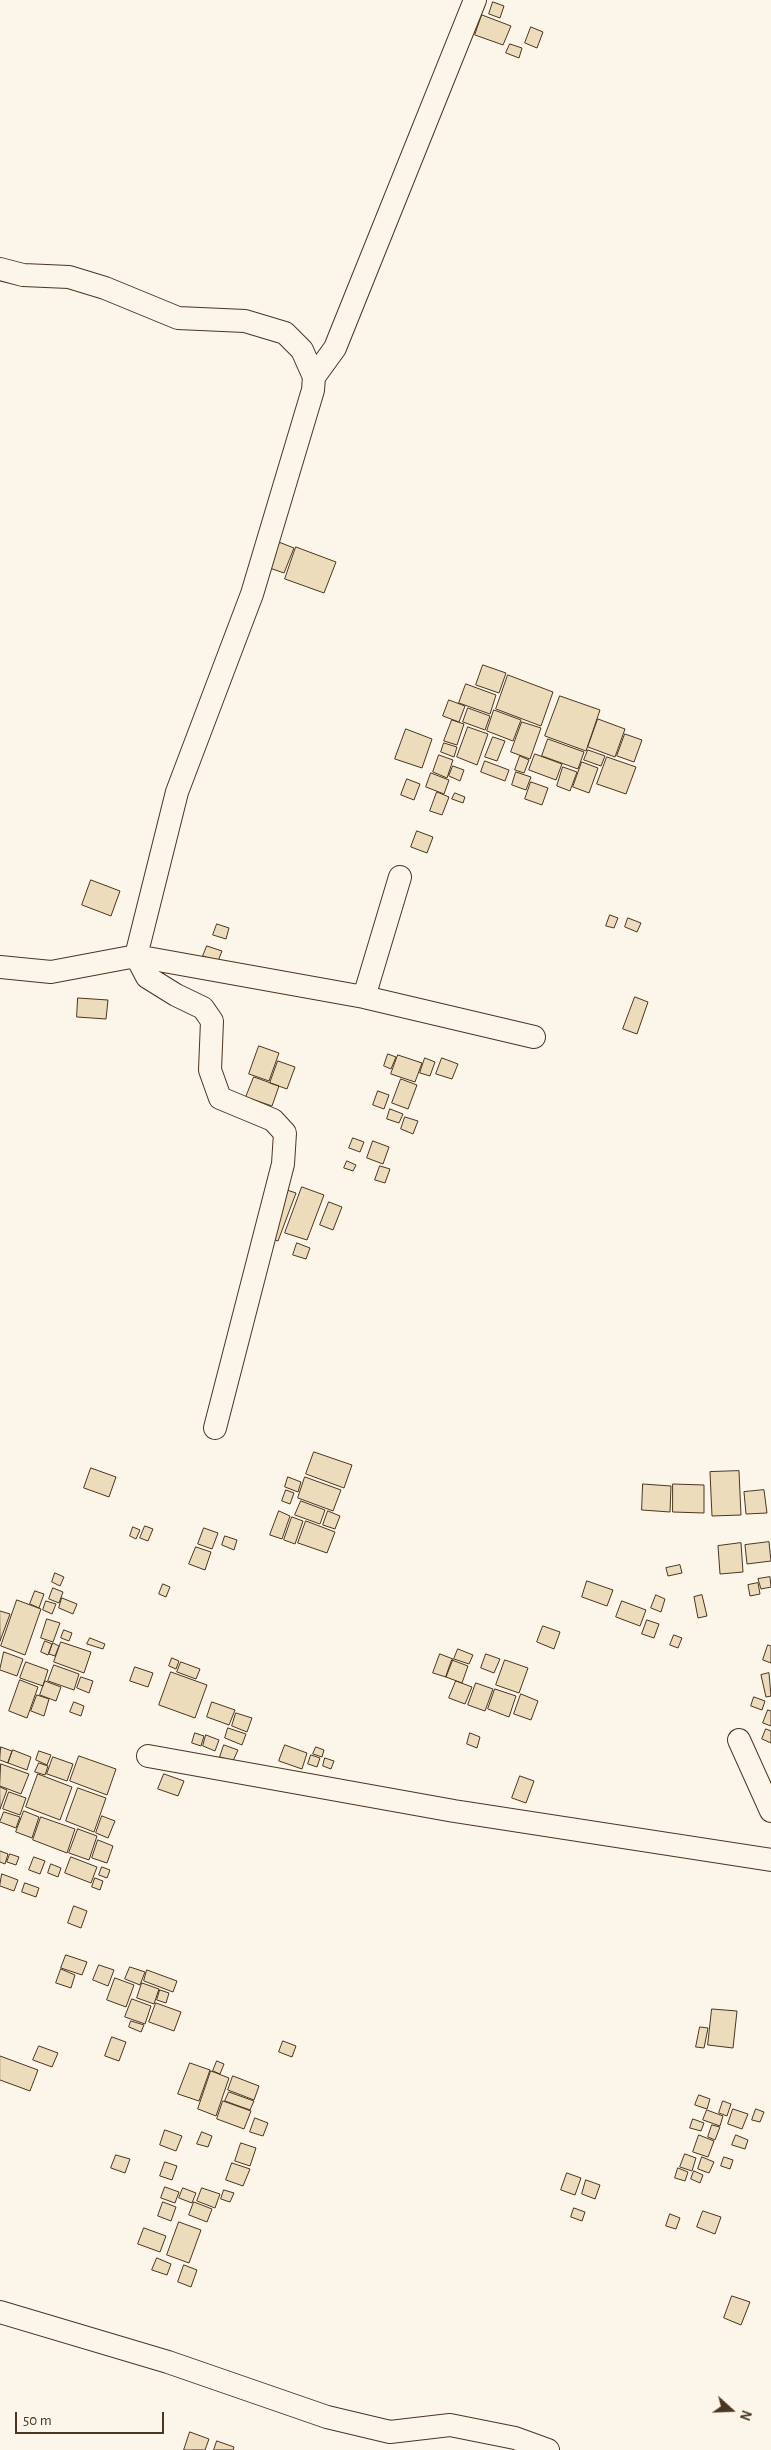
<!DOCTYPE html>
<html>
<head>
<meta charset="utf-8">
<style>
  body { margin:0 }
  #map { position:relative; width:771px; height:2450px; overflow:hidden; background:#fbf6e9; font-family:"Alegreya Sans",sans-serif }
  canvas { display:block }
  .north { position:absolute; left:706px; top:2385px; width:50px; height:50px; -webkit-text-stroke:4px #fbf6e9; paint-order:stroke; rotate:110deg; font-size:14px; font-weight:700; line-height:20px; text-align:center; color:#4a3520 }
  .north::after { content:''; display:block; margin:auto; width:18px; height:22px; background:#4a3520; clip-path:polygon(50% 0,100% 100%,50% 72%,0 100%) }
  .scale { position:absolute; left:15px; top:2412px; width:149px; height:22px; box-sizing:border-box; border:2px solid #4a3520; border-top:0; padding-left:6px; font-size:15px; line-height:18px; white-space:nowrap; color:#4a3520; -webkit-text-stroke:4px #fbf6e9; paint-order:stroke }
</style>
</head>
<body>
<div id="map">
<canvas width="771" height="2450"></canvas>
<div class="north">N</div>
<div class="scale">50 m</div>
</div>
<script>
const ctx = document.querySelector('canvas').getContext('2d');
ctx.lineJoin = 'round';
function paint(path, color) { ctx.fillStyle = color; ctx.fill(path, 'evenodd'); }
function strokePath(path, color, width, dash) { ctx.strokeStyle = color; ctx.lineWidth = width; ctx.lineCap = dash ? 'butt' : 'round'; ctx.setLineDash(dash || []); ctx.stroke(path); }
const building = new Path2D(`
  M493,2L504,6L500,18L489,14Z
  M482,15L511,26L503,45L475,35Z
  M531,27L543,32L537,48L525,43Z
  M510,44L522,48L519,58L506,53Z
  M271,539L294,548L284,573L261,565Z
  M296,547L336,562L324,593L285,579Z
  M483,665L506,673L499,693L476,685Z
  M508,675L553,692L541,726L496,709Z
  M466,684L496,695L490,714L459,703Z
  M560,696L600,710L586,751L545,736Z
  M449,700L465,706L459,722L443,716Z
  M468,708L490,716L485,730L463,722Z
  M494,710L521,720L513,741L487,731Z
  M598,719L625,729L615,757L588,747Z
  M452,720L464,724L457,745L444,741Z
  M522,722L541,728L530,759L511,752Z
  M468,727L488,734L477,765L457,757Z
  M406,729L432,739L422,768L395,759Z
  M625,734L642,740L634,762L617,756Z
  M493,737L505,741L497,761L485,757Z
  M548,739L584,752L578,769L542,756Z
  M444,743L457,747L454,757L441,752Z
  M588,750L605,756L601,766L584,760Z
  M535,754L562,764L556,780L529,770Z
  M439,755L453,760L447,778L433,772Z
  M520,756L529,760L524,773L515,770Z
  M607,757L636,767L626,794L597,784Z
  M485,761L509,770L505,781L481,772Z
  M582,762L598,768L589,793L573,787Z
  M453,766L464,770L460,781L449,776Z
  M563,767L577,772L570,791L557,786Z
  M516,772L531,777L526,790L512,785Z
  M431,773L449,780L444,794L426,787Z
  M407,779L420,784L414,800L401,795Z
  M531,782L548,788L542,805L525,799Z
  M437,792L449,797L442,815L430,811Z
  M455,793L465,797L463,803L452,799Z
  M417,831L433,837L427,853L411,847Z
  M91,880L120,891L111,916L82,905Z
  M610,915L618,918L614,928L606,926Z
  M628,918L641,923L637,932L625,927Z
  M217,924L229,928L226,939L213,935Z
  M207,946L222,951L218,961L203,956Z
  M635,997L648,1002L637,1034L623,1029Z
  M78,998L108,1000L106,1019L77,1017Z
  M259,1046L279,1053L269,1081L249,1074Z
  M388,1054L396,1057L391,1069L384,1066Z
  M398,1055L422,1063L415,1082L391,1074Z
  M425,1058L435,1062L430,1076L420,1073Z
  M442,1058L458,1064L452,1079L436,1074Z
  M278,1061L295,1067L287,1089L270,1083Z
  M254,1077L279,1086L272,1106L246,1097Z
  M401,1079L417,1085L408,1109L392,1103Z
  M378,1091L389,1095L384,1109L373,1105Z
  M390,1109L403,1114L399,1123L387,1119Z
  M405,1117L418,1121L413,1134L401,1129Z
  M353,1138L364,1142L360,1152L349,1148Z
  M373,1141L389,1147L383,1164L367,1158Z
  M347,1161L356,1165L353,1171L344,1168Z
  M380,1166L390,1169L385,1183L375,1180Z
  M302,1187L324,1195L307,1240L285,1233Z
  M281,1188L296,1193L278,1241L264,1236Z
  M329,1202L342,1207L333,1230L320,1225Z
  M297,1243L310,1248L306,1259L293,1255Z
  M314,1452L352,1465L344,1488L306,1474Z
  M91,1468L116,1477L109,1497L84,1488Z
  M739,1471L741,1515L712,1516L710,1472Z
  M288,1477L301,1482L298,1492L285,1487Z
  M305,1477L341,1490L333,1511L298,1498Z
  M643,1484L671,1486L670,1512L642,1510Z
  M673,1484L704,1485V1513L673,1512Z
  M286,1490L294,1493L290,1504L282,1501Z
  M764,1490L767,1513L746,1514L744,1492Z
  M301,1501L325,1510L320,1524L295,1515Z
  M279,1511L290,1516L282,1539L270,1535Z
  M328,1511L340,1516L335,1529L323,1525Z
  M292,1517L303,1521L295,1544L284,1540Z
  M306,1521L335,1532L327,1553L298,1543Z
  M145,1526L153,1529L148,1541L140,1538Z
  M133,1527L140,1530L136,1539L130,1536Z
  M204,1528L218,1533L212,1549L198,1544Z
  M225,1536L237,1540L234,1550L222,1545Z
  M769,1542L771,1561L747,1564L745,1545Z
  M741,1543L743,1572L720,1574L718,1546Z
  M196,1547L211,1552L205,1570L189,1564Z
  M680,1565L682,1573L668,1576L666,1568Z
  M55,1573L64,1577L60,1586L52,1582Z
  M770,1577L771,1587L761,1589L758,1579Z
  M587,1581L613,1590L607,1606L582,1597Z
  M758,1583L760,1594L750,1596L748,1585Z
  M163,1584L170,1587L166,1597L159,1594Z
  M53,1588L63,1592L59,1603L49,1599Z
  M35,1591L44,1594L39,1608L30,1604Z
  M656,1595L665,1599L661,1612L651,1608Z
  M702,1595L707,1616L698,1618L694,1597Z
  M62,1598L77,1604L73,1614L59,1608Z
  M17,1600L41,1609L25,1655L1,1646Z
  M46,1601L56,1604L52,1614L43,1610Z
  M622,1601L646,1610L640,1626L616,1617Z
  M0,1611L10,1614L0,1641Z
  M47,1619L60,1623L53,1642L41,1638Z
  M647,1620L659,1624L654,1638L642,1634Z
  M543,1626L560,1632L554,1649L537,1642Z
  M64,1630L72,1633L69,1641L61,1638Z
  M674,1635L682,1638L678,1648L670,1645Z
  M90,1638L105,1644L103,1649L87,1644Z
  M45,1641L52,1644L48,1655L41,1652Z
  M61,1642L91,1652L84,1673L54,1662Z
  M53,1643L59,1646L55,1656L49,1654Z
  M768,1645L771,1646V1663L763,1660Z
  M458,1649L473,1655L469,1664L454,1659Z
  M4,1652L23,1659L17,1676L0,1670Z
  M440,1654L453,1659L446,1677L433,1673Z
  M486,1654L500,1659L494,1673L481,1668Z
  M172,1658L179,1661L176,1669L169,1666Z
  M452,1660L468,1666L462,1683L446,1677Z
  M505,1660L528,1668L519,1693L496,1685Z
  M26,1662L48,1670L43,1686L20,1678Z
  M181,1662L200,1669L196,1679L177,1672Z
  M54,1665L79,1674L74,1690L48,1681Z
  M135,1667L153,1673L148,1687L130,1681Z
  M171,1672L207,1685L195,1718L159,1705Z
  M769,1673L771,1696L766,1697L761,1675Z
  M81,1677L93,1681L89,1693L77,1688Z
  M20,1680L38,1687L27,1718L9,1711Z
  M45,1681L61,1687L56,1701L40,1695Z
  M456,1681L472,1687L465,1704L449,1698Z
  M476,1683L493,1689L485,1711L468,1705Z
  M495,1689L516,1696L509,1717L488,1709Z
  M521,1694L538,1701L531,1720L514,1714Z
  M37,1695L49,1699L44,1716L31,1711Z
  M754,1697L765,1701L762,1710L751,1706Z
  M74,1702L84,1706L81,1716L70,1712Z
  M212,1702L235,1710L229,1725L207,1717Z
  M768,1710L771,1711V1726L763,1723Z
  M236,1713L252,1718L247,1732L232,1726Z
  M228,1728L246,1734L242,1745L225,1738Z
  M766,1729L771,1731V1743L762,1739Z
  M195,1733L204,1736L201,1746L192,1743Z
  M470,1733L480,1737L477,1748L467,1744Z
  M206,1735L219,1740L215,1751L203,1746Z
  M224,1745L238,1750L233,1761L220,1757Z
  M285,1745L307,1753L302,1769L279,1761Z
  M1,1747L12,1751L8,1763L0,1760Z
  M316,1747L324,1750L322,1757L313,1754Z
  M13,1750L31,1757L27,1770L8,1763Z
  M39,1751L51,1755L47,1765L36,1760Z
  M311,1755L320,1758L317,1767L308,1764Z
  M79,1756L116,1769L107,1795L70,1781Z
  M53,1757L73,1764L67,1781L47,1774Z
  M325,1758L334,1761L331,1769L323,1766Z
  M39,1763L48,1766L45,1775L35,1772Z
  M1,1764L29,1774L21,1794L0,1786Z
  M38,1774L72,1787L60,1820L26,1807Z
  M164,1774L184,1781L178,1796L158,1789Z
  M520,1776L534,1781L526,1803L512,1798Z
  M0,1787L7,1790L0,1809Z
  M78,1788L106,1798L94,1832L66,1821Z
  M9,1792L26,1798L20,1815L3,1809Z
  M24,1811L39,1817L32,1838L16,1832Z
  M4,1812L20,1817L16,1828L0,1822Z
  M102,1816L115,1821L108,1838L96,1833Z
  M41,1817L75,1829L67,1853L33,1840Z
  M78,1829L97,1836L89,1860L69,1853Z
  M98,1840L113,1846L107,1863L92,1858Z
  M0,1851L8,1854L5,1864L0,1862Z
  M10,1854L19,1857L16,1865L7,1862Z
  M34,1857L45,1861L40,1874L29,1870Z
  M71,1857L97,1867L91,1883L65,1873Z
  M51,1864L61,1868L58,1877L48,1873Z
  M102,1867L110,1870L107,1878L99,1875Z
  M2,1874L18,1880L14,1891L0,1886Z
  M95,1878L103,1881L100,1890L92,1887Z
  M25,1883L39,1888L36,1897L22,1892Z
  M74,1906L87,1911L81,1928L68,1923Z
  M66,1955L87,1962L82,1975L61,1968Z
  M99,1965L114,1970L108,1986L93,1980Z
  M130,1967L145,1972L140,1985L125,1979Z
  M61,1969L75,1975L71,1988L56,1983Z
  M147,1970L177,1981L173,1992L144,1981Z
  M115,1978L134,1985L126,2007L107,2000Z
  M142,1983L159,1989L154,2004L137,1998Z
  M160,1990L169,1993L166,2003L157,2000Z
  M132,1999L151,2006L145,2024L125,2017Z
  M156,2003L181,2012L174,2031L149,2022Z
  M712,2009L737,2011L733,2048L708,2045Z
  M131,2021L144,2025L141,2032L129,2027Z
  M700,2027L708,2028L704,2048L696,2047Z
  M112,2037L126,2042L119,2061L105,2056Z
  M283,2041L296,2046L292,2057L279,2052Z
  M39,2046L58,2053L52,2067L33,2060Z
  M0,2056L38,2070L30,2091L0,2080Z
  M217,2061L224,2064L220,2074L213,2071Z
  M190,2063L210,2070L199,2101L178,2094Z
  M211,2071L229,2078L216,2116L198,2109Z
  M233,2076L259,2086L254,2100L228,2090Z
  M229,2092L254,2101L250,2110L225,2101Z
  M699,2095L710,2099L707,2109L695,2105Z
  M223,2101L251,2111L244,2129L217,2119Z
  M723,2101L731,2104L727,2116L719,2113Z
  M733,2109L748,2114L742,2129L728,2124Z
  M756,2109L764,2112L760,2122L752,2120Z
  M707,2110L723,2116L720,2126L703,2120Z
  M255,2118L268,2123L263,2136L250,2132Z
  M693,2119L704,2123L701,2131L690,2128Z
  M712,2125L720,2127L715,2140L708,2137Z
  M165,2130L182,2136L176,2151L160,2145Z
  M202,2132L212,2136L208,2147L197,2144Z
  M699,2135L714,2141L708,2157L693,2152Z
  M736,2135L748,2140L745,2149L732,2145Z
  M241,2143L256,2148L250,2166L235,2161Z
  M685,2154L696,2158L692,2171L680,2167Z
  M116,2155L130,2159L125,2173L111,2168Z
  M702,2157L714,2162L709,2173L698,2169Z
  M724,2157L733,2160L730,2169L721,2166Z
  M165,2162L177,2166L172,2180L160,2176Z
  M232,2163L250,2169L243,2186L226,2180Z
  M678,2168L688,2172L685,2181L675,2178Z
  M694,2171L703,2175L700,2183L691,2179Z
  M567,2173L581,2178L575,2195L561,2190Z
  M586,2180L600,2185L595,2199L582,2194Z
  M165,2187L179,2192L175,2203L161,2198Z
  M183,2188L196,2193L192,2203L179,2198Z
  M202,2188L220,2194L215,2208L197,2201Z
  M224,2190L234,2193L230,2202L221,2199Z
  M163,2202L176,2207L171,2221L158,2216Z
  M194,2202L212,2209L207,2222L189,2215Z
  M574,2208L585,2212L582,2221L571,2217Z
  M703,2211L721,2217L715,2234L697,2227Z
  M670,2214L680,2218L676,2229L666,2226Z
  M179,2222L201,2230L189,2263L167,2255Z
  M144,2228L166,2236L160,2252L138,2244Z
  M157,2258L171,2264L167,2275L152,2270Z
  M184,2265L197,2270L191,2287L178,2282Z
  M732,2296L750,2302L741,2325L724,2318Z
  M190,2432L209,2439L205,2450H184Z
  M217,2441L234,2447L233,2450H214Z`);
paint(building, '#ecdcbc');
strokePath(building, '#4a3520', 1);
const minor = new Path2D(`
  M0,269L23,275L69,277L105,288L178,318L245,321L285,333L302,350L314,377
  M0,967L51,972L136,956L364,997L534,1037
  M364,997L400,877
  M215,1428L283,1164L285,1133L273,1120L220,1098L210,1070L212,1021L203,1008L176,995L147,977L136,956L177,792L252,594L313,390L314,377L335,348L475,0
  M739,1740L771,1811
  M148,1756L454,1811L771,1860
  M0,2312L168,2362L327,2417L390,2432L450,2425L515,2438L548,2450`);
strokePath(minor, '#4a3520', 24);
strokePath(minor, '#fbf6e9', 22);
</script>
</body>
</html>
